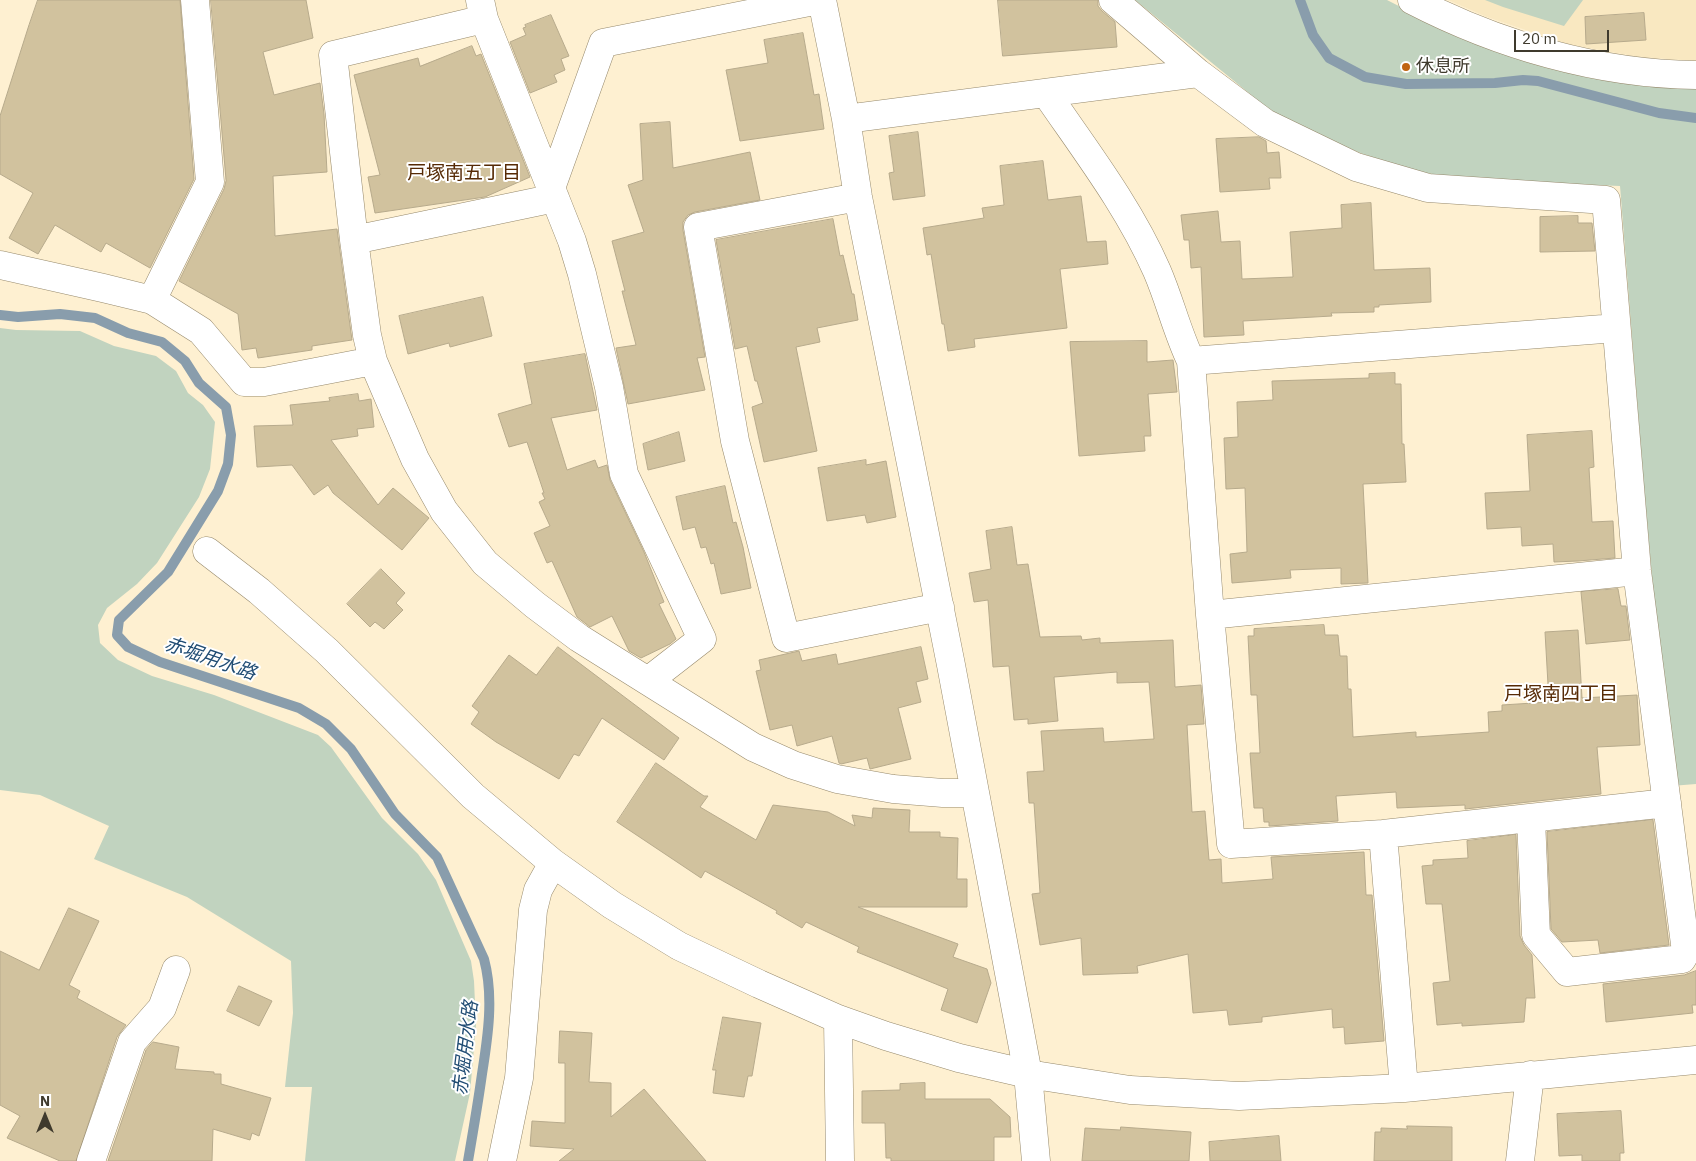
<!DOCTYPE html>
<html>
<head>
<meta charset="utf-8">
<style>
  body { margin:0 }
  #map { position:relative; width:1696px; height:1161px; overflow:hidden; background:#fef0d1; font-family:"IBM Plex Sans",sans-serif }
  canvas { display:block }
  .north { position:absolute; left:20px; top:1091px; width:50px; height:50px; -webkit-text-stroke:4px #fff; paint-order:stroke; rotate:0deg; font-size:14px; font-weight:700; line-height:20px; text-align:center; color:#3f3a2d }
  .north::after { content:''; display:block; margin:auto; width:18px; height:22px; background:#3f3a2d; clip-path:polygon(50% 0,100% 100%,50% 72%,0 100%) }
  .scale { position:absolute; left:1514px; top:30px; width:95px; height:22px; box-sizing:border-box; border:2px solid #3f3a2d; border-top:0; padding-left:6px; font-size:15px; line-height:18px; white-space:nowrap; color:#3f3a2d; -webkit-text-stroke:4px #fff; paint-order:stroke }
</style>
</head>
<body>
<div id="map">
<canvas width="1696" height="1161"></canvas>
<div class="north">N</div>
<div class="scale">20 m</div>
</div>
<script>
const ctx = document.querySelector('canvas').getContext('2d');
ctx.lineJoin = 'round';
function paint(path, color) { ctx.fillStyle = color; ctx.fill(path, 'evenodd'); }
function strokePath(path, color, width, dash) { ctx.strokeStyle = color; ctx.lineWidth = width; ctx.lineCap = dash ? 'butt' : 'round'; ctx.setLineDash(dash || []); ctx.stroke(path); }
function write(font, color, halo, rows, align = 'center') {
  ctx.font = font + ' "IBM Plex Sans","Noto Sans JP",sans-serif'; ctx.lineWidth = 4; ctx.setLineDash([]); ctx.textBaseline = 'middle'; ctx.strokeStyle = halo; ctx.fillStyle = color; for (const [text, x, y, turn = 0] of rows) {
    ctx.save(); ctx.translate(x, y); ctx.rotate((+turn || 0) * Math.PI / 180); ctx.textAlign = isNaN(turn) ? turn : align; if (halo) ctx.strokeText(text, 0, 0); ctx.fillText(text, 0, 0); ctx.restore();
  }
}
paint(new Path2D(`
  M1448,0H1696V61L1639,57L1567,44L1487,17Z`), '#f9e8c1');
paint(new Path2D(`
  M1135,0H1387L1436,25L1514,57L1553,69L1596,77L1696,88V784L1671,786L1644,488L1620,186L1468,180L1415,171L1363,154L1283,121Z
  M1485,0H1583L1564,26L1503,7Z
  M0,328L16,330L80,331L114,346L156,356L176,371L188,393L203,405L215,422L210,469L199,497L157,563L137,584L107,608L98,625L100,643L118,660L152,676L214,695L318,735L331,747L382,818L418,854L436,880L471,961L474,981L476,1025L470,1093L455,1161H305L312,1087H285L293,1013L291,961L187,897L94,859L109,826L40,795L0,790Z`), '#c1d3bf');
strokePath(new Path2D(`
  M1300,0L1313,35L1329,58L1365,77L1406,84L1495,83L1523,80L1538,81L1659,113L1696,118
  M0,315L18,317L60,314L95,318L128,333L162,342L185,361L199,383L226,407L231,435L228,464L218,491L168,572L119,620L117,635L128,647L160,662L299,708L326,724L351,749L395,814L437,857L484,959C494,996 488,1036 482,1074C478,1103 473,1132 468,1161`), '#899dac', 10);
const building = new Path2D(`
  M38,0H180L194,179L150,268L106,243L101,252L55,225L38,254L9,238L33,193L0,174V116L29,25Z
  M211,0H306L313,38L263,52L274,95L320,83L324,114L327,172L273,176L275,236L337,229L352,340L312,346V350L258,358L256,348L242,350L238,314L179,281L224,189L226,181Z
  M998,0H1098V6L1102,11L1115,22L1117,47L1003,56Z
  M1644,13L1646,40L1586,44L1585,17Z
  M551,15L569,56L561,59L565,70L554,75L557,82L530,93L510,42L526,35L523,28L526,27L525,25Z
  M803,33L814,95L819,94L824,129L740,141L726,70L768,63L764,40Z
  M472,46L476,56L481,54L530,177L485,197L375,213L368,177L380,175L354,75L418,58L420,66Z
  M670,122L673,168L750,152L760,200L695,212L688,215L683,222V230L705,357L697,358L705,390L628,404L616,348L636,345L622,291H625L612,241L644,232L628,185L643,180L640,124Z
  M918,132L925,196L893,200L889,173L894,172L889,136Z
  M1259,137L1266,141L1267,153L1279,152L1281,178H1269L1270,189L1220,192L1216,139Z
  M1043,161L1048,200L1081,196L1087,242L1106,241L1108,264L1060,269L1067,328L974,339L975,347L948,351L944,324H942L931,254L927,255L923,228L984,218L982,208L1004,205L1000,166Z
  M1371,203L1374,270L1430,268L1431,302L1379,305V307H1374V312L1331,313L1332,316L1243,321L1244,335L1204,337L1201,267L1191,268L1189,240H1184L1181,215L1218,211L1221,242L1240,241L1242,279L1293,277L1290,232L1342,228L1341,205Z
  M1578,216V223H1592L1595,251L1540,252V217Z
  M833,219L840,256L843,255L852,294H854L858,320L817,328L820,342L796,347L817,451L764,462L752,407L763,403L757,381H755L747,346L735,349L716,240Z
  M483,297L492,336L450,347L449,343L408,354L399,316Z
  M1147,341V362L1173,360L1177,392L1148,394L1151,436H1144L1145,451L1079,456L1070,342Z
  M585,354L597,410L551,418L567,470L595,460L598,468L607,465L610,480L644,552L664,602L659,604L676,639L670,644L641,658L629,651L612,616L590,627L577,617L552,561L547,563L534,533L550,526L539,502L545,499L542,493H544L527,442L509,447L498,414L532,404L524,364Z
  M1395,373V384H1401L1402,444H1404L1406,482L1363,484L1368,583L1341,584V568L1290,570L1291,578L1232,583L1230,554L1247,552L1245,488L1226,489L1224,438L1238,437L1237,402L1273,400L1272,381L1369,378V374Z
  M358,394L359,401L371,399L374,427L357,429L358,436L331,440L378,505L393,488L429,518L402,550L333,493L328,485L314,495L292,465L257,467L254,426L293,425L290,405L330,401L329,398Z
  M1592,431L1594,467L1589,468L1592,522L1613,521L1615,558L1578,561L1554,562L1553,544L1522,546L1521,527L1487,529L1485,493L1530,491L1527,435Z
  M679,432L685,461L648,470L643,444Z
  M866,460V465L886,461L896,517L867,523L865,515L827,521L818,468Z
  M725,486L733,523L736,522L743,547L751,588L721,594L714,563L711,564L706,547L701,548L695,527L683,530L676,497Z
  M1012,527L1017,565L1028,564L1040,637L1081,636L1082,640L1100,638V643L1173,640L1175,687L1201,685L1204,724L1187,725L1192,812L1205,811L1209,860L1221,859L1222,883L1273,879L1271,857L1364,852L1366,895H1372L1384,1041L1345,1044L1344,1027L1333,1028L1332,1009L1262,1017V1022L1229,1025L1227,1010L1193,1013L1188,954L1137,966L1138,973L1083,975L1081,938L1040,945L1032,894L1040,893L1034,803H1029L1027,772L1044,771L1041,731L1103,728L1104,742L1154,739L1149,682L1117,683V672L1054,677L1058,721L1028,724V719L1014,720L1009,666L993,667L988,600L974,602L969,573L991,569L986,531Z
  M381,569L405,593L396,603L403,610L384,629L375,622L370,627L347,604Z
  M1618,589L1621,606H1626L1630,640L1586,644L1581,592Z
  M1324,625L1325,635H1338L1340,656H1347L1348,689H1351L1353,737L1416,732V737L1489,732L1488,712L1502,711V705L1549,702L1545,632L1578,630L1582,698L1637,695L1640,745L1597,747L1601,794L1465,809V805L1397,808L1396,792L1336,796L1338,821L1269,826V822H1264L1263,808H1254L1250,753H1260L1257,695H1251L1248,636H1254V629Z
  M558,647L679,738L664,760L602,718L579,756L574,754L559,779L496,742L471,724L479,712L472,706L509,655L536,675Z
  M921,647L928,679L916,682L921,702L898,708L911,759L870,769L867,758L841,764L839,763L832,736L797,746L792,725L770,730L756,671L761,670L759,660L799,651L802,661L836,654L838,664Z
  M656,763L704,796H708L700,807L756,840L773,805L828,812L855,826L852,815L872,818L873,808L910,810L909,832H940V837L958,838L957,879H967V907H858L958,944L953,957L987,969L991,983L977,1023L941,1010L948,989L857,952L859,947L806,922L802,928L776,913L777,911L705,871L701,878L617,822Z
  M1653,820L1669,945L1600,953L1598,940L1562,942L1551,929L1547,832Z
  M1516,835L1520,936L1524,945L1532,955L1535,998H1526L1524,1022L1462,1026V1023L1437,1025L1433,983L1450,981L1442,904H1426L1422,866L1433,865V860L1468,858L1467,841Z
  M69,908L99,921L69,985L80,991L77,998L126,1025L117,1037L76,1161H60L7,1138L20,1116L0,1105V951L39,970Z
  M1696,971V1005H1692L1693,1013L1606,1022L1603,984L1684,975Z
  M239,986L272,1001L259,1026L227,1011Z
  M723,1017L761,1023L752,1076H748L744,1097L713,1093L716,1070H713Z
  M560,1031L592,1033L589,1082L611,1083V1117L644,1089L706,1161H559L574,1149L530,1146L532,1121L565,1123V1063H559Z
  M153,1042L179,1047L175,1069L214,1072V1074H221V1084L271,1098L259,1136L252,1133L250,1140L213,1129L212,1161H108L146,1050Z
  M925,1083V1099H990L1010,1117L1011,1137H994V1161H891V1158H886L885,1123H862V1091L900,1090V1084Z
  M1621,1111L1624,1153H1620V1161H1582V1155L1559,1156L1557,1114Z
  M1407,1126L1452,1127V1161H1374L1375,1132H1381V1128L1407,1129Z
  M1121,1127L1191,1132L1189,1161H1082L1085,1128L1120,1130Z
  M1279,1136L1281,1161H1210L1209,1142Z`);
paint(building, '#d1c29e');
strokePath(building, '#b7aa8c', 1);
const minor = new Path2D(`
  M480,0L484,19L572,241L582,274L609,387L624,474L702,639L648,681
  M822,0L846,119L858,197L951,665L1028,1074L1036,1161
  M1113,0L1198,73L1265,123L1356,167L1428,188L1606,200L1637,571L1686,952L1682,959L1567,972L1536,935L1531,819
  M1412,0C1499,45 1598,74 1696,75
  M484,19L333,55L354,240L367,335L373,361L415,459L444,511L485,563L535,605L579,638L753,747L793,765L837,779L893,789L943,793H974
  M1046,93C1085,150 1129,207 1157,271C1170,301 1177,332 1191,361L1210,615L1231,844L1383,834L1667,803
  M846,119L1198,73
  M551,188L603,43L819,0
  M858,197L698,227L735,441L786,638L940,607
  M354,240L555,198
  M0,265L103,288L152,300L201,331L244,382H264L373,361
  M152,300L210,182L195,0
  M1191,361L1616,328
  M207,551L259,591L327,651L473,796L553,863L612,905L679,946L759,984L838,1019L886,1036L959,1058L1028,1074L1130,1090L1239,1096L1404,1088L1696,1060
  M1210,615L1637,571
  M1383,834L1404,1088
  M838,1019L840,1161
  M91,1161L132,1042L162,1008L176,970
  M502,1161L519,1078L533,910L538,890L553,863
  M1520,1161L1530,1075`);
strokePath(minor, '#96896c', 29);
strokePath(minor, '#fff', 28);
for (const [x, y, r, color] of [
  [1406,67,5,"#c06411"]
]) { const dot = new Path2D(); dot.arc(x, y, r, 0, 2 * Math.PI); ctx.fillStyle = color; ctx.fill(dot); strokePath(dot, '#fff', 2); }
write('18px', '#3f3a2d', '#fff', [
  ["休息所",1416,67]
], 'left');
write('19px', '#562a05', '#fff', [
  ["戸塚南五丁目",464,174],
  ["戸塚南四丁目",1561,695]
]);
write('italic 19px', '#214d74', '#fff', [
  ["赤堀用水路",210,659,19],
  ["赤堀用水路",466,1048,-83]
]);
</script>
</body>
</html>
